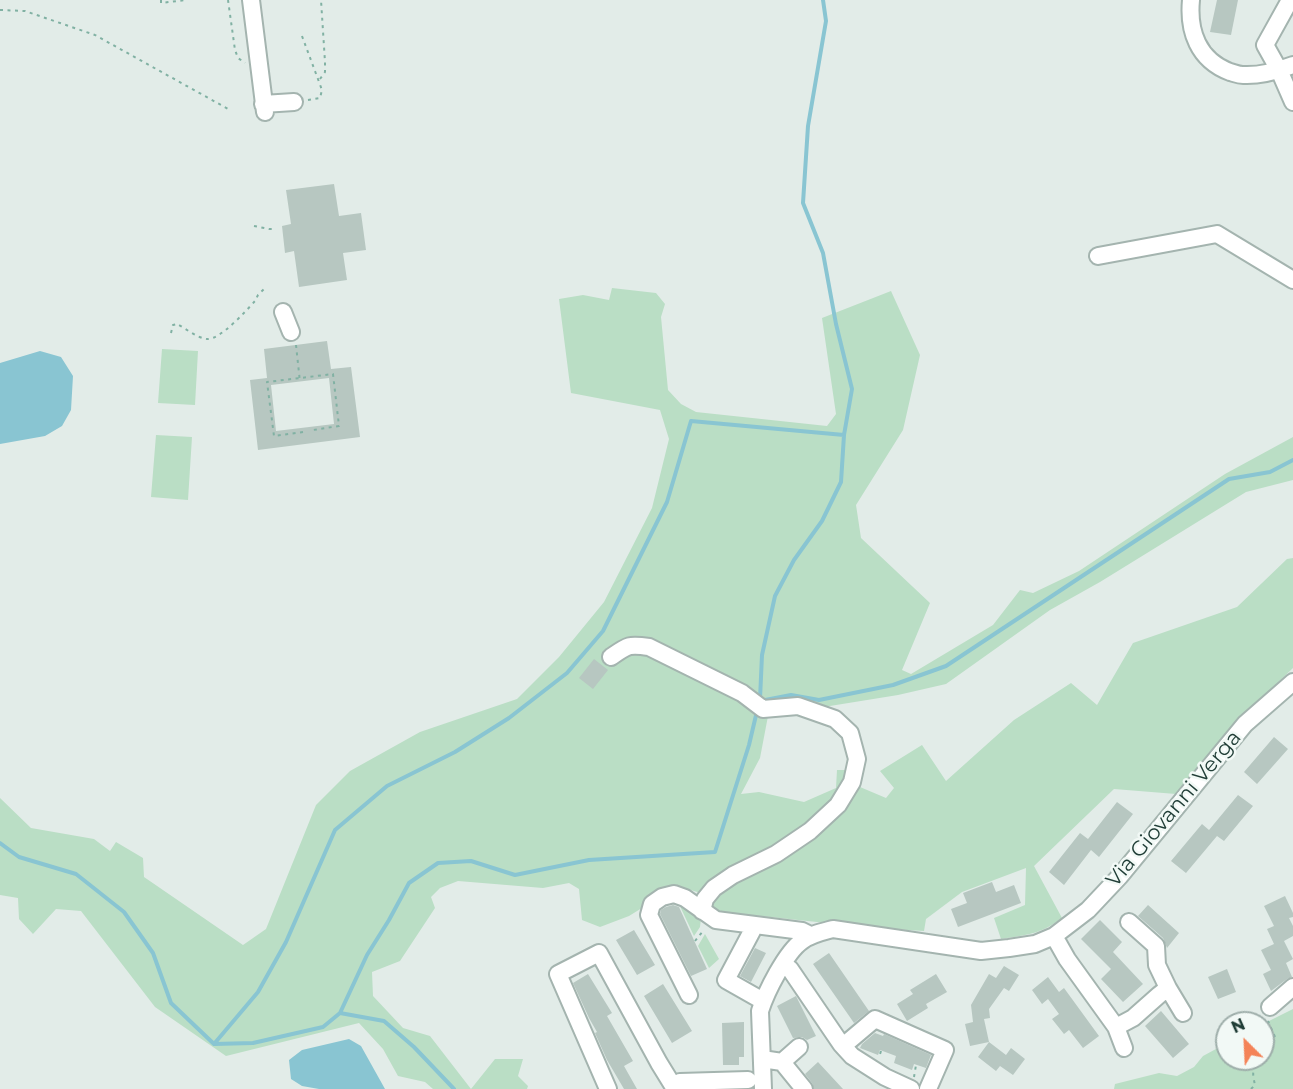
<!DOCTYPE html>
<html>
<head>
<meta charset="utf-8">
<style>
  body { margin:0 }
  #map { position:relative; width:1293px; height:1089px; overflow:hidden; background:#e2ece8; font-family:Montserrat,sans-serif }
  canvas { display:block }
  .north { position:absolute; left:1215px; top:1011px; width:60px; height:60px; box-sizing:border-box; background:#f2f9f6; border:2px solid #9eaeaa; border-radius:50%; rotate:336deg; font-size:16px; font-weight:700; line-height:24px; text-align:center; color:#213e37 }
  .north::after { content:''; display:block; margin:auto; width:21px; height:27px; background:#f48358; clip-path:polygon(50% 0,100% 100%,50% 72%,0 100%) }
</style>
</head>
<body>
<div id="map">
<canvas width="1293" height="1089"></canvas>
<div class="north">N</div>
</div>
<script>
const ctx = document.querySelector('canvas').getContext('2d');
ctx.lineJoin = 'round';
function paint(path, color) { ctx.fillStyle = color; ctx.fill(path, 'evenodd'); }
function strokePath(path, color, width, dash) { ctx.strokeStyle = color; ctx.lineWidth = width; ctx.lineCap = dash ? 'butt' : 'round'; ctx.setLineDash(dash || []); ctx.stroke(path); }
function write(font, color, halo, rows, align = 'center') {
  ctx.font = font + ' Montserrat,sans-serif'; ctx.lineWidth = 5; ctx.setLineDash([]); ctx.textBaseline = 'middle'; ctx.strokeStyle = halo; ctx.fillStyle = color; for (const [text, x, y, turn = 0] of rows) {
    ctx.save(); ctx.translate(x, y); ctx.rotate((+turn || 0) * Math.PI / 180); ctx.textAlign = isNaN(turn) ? turn : align; if (halo) ctx.strokeText(text, 0, 0); ctx.fillText(text, 0, 0); ctx.restore();
  }
}
paint(new Path2D(`
  M612,288L656,293L665,304L661,317L668,390L681,404L696,412L827,426L836,414L822,318L891,291L920,355L903,430L856,505L861,538L930,603L902,670L911,674L993,625L1020,590L1033,593L1079,571L1225,474L1293,437V480L1246,492L1100,582L1050,610L946,684L898,695L768,716L760,758L741,794L759,792L804,802L836,788L837,770H857L860,787L886,798L894,788L880,771L922,745L946,781L1014,720L1071,683L1097,705L1133,643L1237,607L1287,559L1293,558V668L1242,717L1205,758L1176,794L1114,789L1034,866L1062,918C1041,934 1027,935 1001,939L994,918L1025,905L1026,868L962,892L926,919L924,931L874,928L713,911L707,895L684,888L659,889L650,903L629,916L600,927L582,920L579,889L569,883L543,888L458,881L440,888L431,897L435,908L400,961L372,972L373,996L403,1028L430,1036L471,1089L495,1059H523L518,1076L528,1086L527,1089H433L425,1082L398,1076L383,1049L359,1023L226,1056L155,1007L81,911L56,909L33,934L19,919L18,898L0,895V798L31,828L94,839L110,851L116,842L143,858L144,877L243,945L266,929L316,805L350,771L420,732L517,699L559,657L604,602L652,508L669,439L660,410L571,393L559,299L583,295L609,300Z
  M162,349L198,351L195,405L158,403Z
  M156,435L192,437L188,500L151,497Z
  M678,902L701,918L700,927L694,936Z
  M705,934L719,959L709,968L698,946Z
  M1293,1009V1089H1114L1115,1084L1159,1073L1177,1076L1194,1067L1203,1056L1227,1043V1059H1263V1024Z`), '#badec5');
paint(new Path2D(`
  M40,351L61,357L73,376L71,410L62,426L45,436L0,444V363Z
  M349,1039L361,1046L385,1089H319L302,1086L291,1079L289,1060L302,1050Z`), '#89c5d2');
strokePath(new Path2D(`
  M760,699L762,655L775,596L794,560L822,521L841,482L844,435L852,389L836,324L823,253L803,203L808,126L826,21L823,0
  M760,701L791,695L819,700L893,685L946,666L1229,479L1270,472L1293,460
  M0,843L19,857L76,874L124,912L153,953L171,1003L214,1044L253,1043L323,1027L340,1013L367,955L389,920L409,883L438,863L471,861L515,875L589,860L715,852L749,745L757,711
  M340,1013L384,1021L414,1047L454,1089
  M214,1044L258,992L286,942L335,830L387,786L455,752L509,718L567,673L603,631L667,502L691,421L844,435`), '#89c5d2', 4);
paint(new Path2D(`
  M1217,0H1238L1231,35L1210,32Z
  M334,184L339,216L361,213L366,250L343,253L347,280L299,287L294,251L285,253L282,226L291,224L286,190Z
  M327,341L331,369L351,367L360,437L258,450L250,380L267,378L264,349ZM329,378L334,424L276,431L271,385Z
  M594,659L608,670L593,689L579,678Z
  M1274,737L1288,749L1257,784L1244,772Z
  M1238,795L1253,806L1224,841L1217,836L1186,873L1171,861L1202,824L1209,830Z
  M1117,802L1133,814L1099,857L1091,850L1064,885L1049,872L1080,833L1088,839Z
  M992,882L996,892L1014,885L1021,903L958,927L951,909L967,903L963,893Z
  M1285,896L1293,913V917L1289,918L1293,926V936L1284,941L1293,959L1286,963L1292,977L1287,979L1271,991L1263,974L1271,970L1261,950L1274,944L1267,929L1274,926L1264,906Z
  M673,905L679,907L707,969L691,976L660,914L661,910L666,907Z
  M1148,905L1179,933L1167,948L1163,938L1138,916Z
  M1100,920L1122,942L1113,952L1143,984L1123,1002L1101,979L1111,969L1081,939Z
  M634,930L655,965L637,975L616,940Z
  M755,948L766,953L751,982L740,976Z
  M829,953L869,1011L854,1023L813,964Z
  M1004,966L1019,975L1009,991L1004,988L989,1009L990,1018L984,1019L989,1042L970,1046L965,1024L973,1022L971,1005L989,974L996,978Z
  M1227,969L1236,992L1218,999L1208,977Z
  M588,974L612,1013L607,1016L633,1061L624,1066L637,1089H624L607,1060L595,1033L597,1032L589,1018L573,983Z
  M936,974L947,992L926,1004L928,1008L907,1021L897,1004L913,994L910,990Z
  M1048,977L1059,992L1064,988L1099,1036L1083,1048L1069,1030L1064,1034L1052,1019L1059,1014L1048,999L1042,1004L1032,990Z
  M663,984L692,1031L672,1043L644,996Z
  M796,996L816,1036L807,1040L802,1037L793,1038L777,1006Z
  M1161,1011L1189,1044L1173,1058L1145,1026Z
  M744,1022V1057H739V1065H723L722,1023Z
  M875,1033L883,1036L884,1034L931,1055L926,1068L914,1064L912,1070L894,1063L896,1056L880,1050L878,1055L860,1048L862,1044Z
  M989,1042L1006,1055L1011,1048L1025,1059L1013,1075L1000,1066L996,1071L978,1057Z
  M818,1062L843,1089H814L812,1083L805,1074Z`), '#b7c7c1');
const minor = new Path2D(`
  M251,0L265,112
  M1191,0C1188,31 1198,60 1230,72C1234,73 1238,75 1243,75C1260,76 1277,71 1293,65
  M1290,0L1265,45L1279,70L1293,102
  M263,104L294,102
  M1098,256L1217,234L1293,280
  M283,312L291,332
  M611,657C628,645 629,644 649,647L742,693L763,709L798,706L835,719L850,733L857,759L852,782L838,805L810,831L776,854L733,875L714,888L705,899L702,911
  M1129,922L1156,946L1157,965L1168,988
  M753,925L752,931L726,980L763,1001
  M1054,936L1067,959L1116,1027L1124,1048
  M782,965L790,969L841,1044L852,1056L885,1077L911,1089
  M689,995L649,915L652,904L662,897L674,894L685,898L716,920L802,931L810,935
  M1270,1007L1293,987
  M1116,1027L1133,1018L1159,995L1168,988L1183,1013
  M843,1046L875,1019L945,1050L928,1089
  M762,1059L782,1062L804,1089
  M782,1062L799,1047
  M674,1086L680,1082L748,1080
  M608,1089L558,974L599,953L659,1063L675,1089
  M763,1089L760,1011C766,992 786,952 802,941C811,934 822,932 833,929L981,951L1009,948L1035,944L1054,936L1088,910L1120,876L1245,724L1293,682`);
strokePath(minor, '#a4b4af', 20);
strokePath(new Path2D(`
  M161,0V3L186,0
  M228,0L235,50L238,58L245,63
  M0,10L25,11L95,35L230,110
  M302,36L322,90L320,98L308,100
  M320,79L325,72V62L321,0
  M254,226L269,229H276
  M171,333L173,325L177,324C185,328 197,338 207,339C220,340 246,311 255,301L258,295L265,288
  M296,345L300,382
  M303,432L274,436L267,382L333,374L339,426L313,430
  M695,941L703,931
  M881,1051L880,1054L881,1058
  M1263,1056L1275,1037L1268,1021
  M914,1077L916,1065
  M1251,1089L1255,1085C1252,1072 1252,1069 1261,1059`), '#81b1a3', 2, [3, 4.5]);
strokePath(minor, '#fff', 16);
write('21px', '#213e37', '#f2f9f6', [
  ["Via Giovanni Verga",1174,809,-50]
]);
</script>
</body>
</html>
